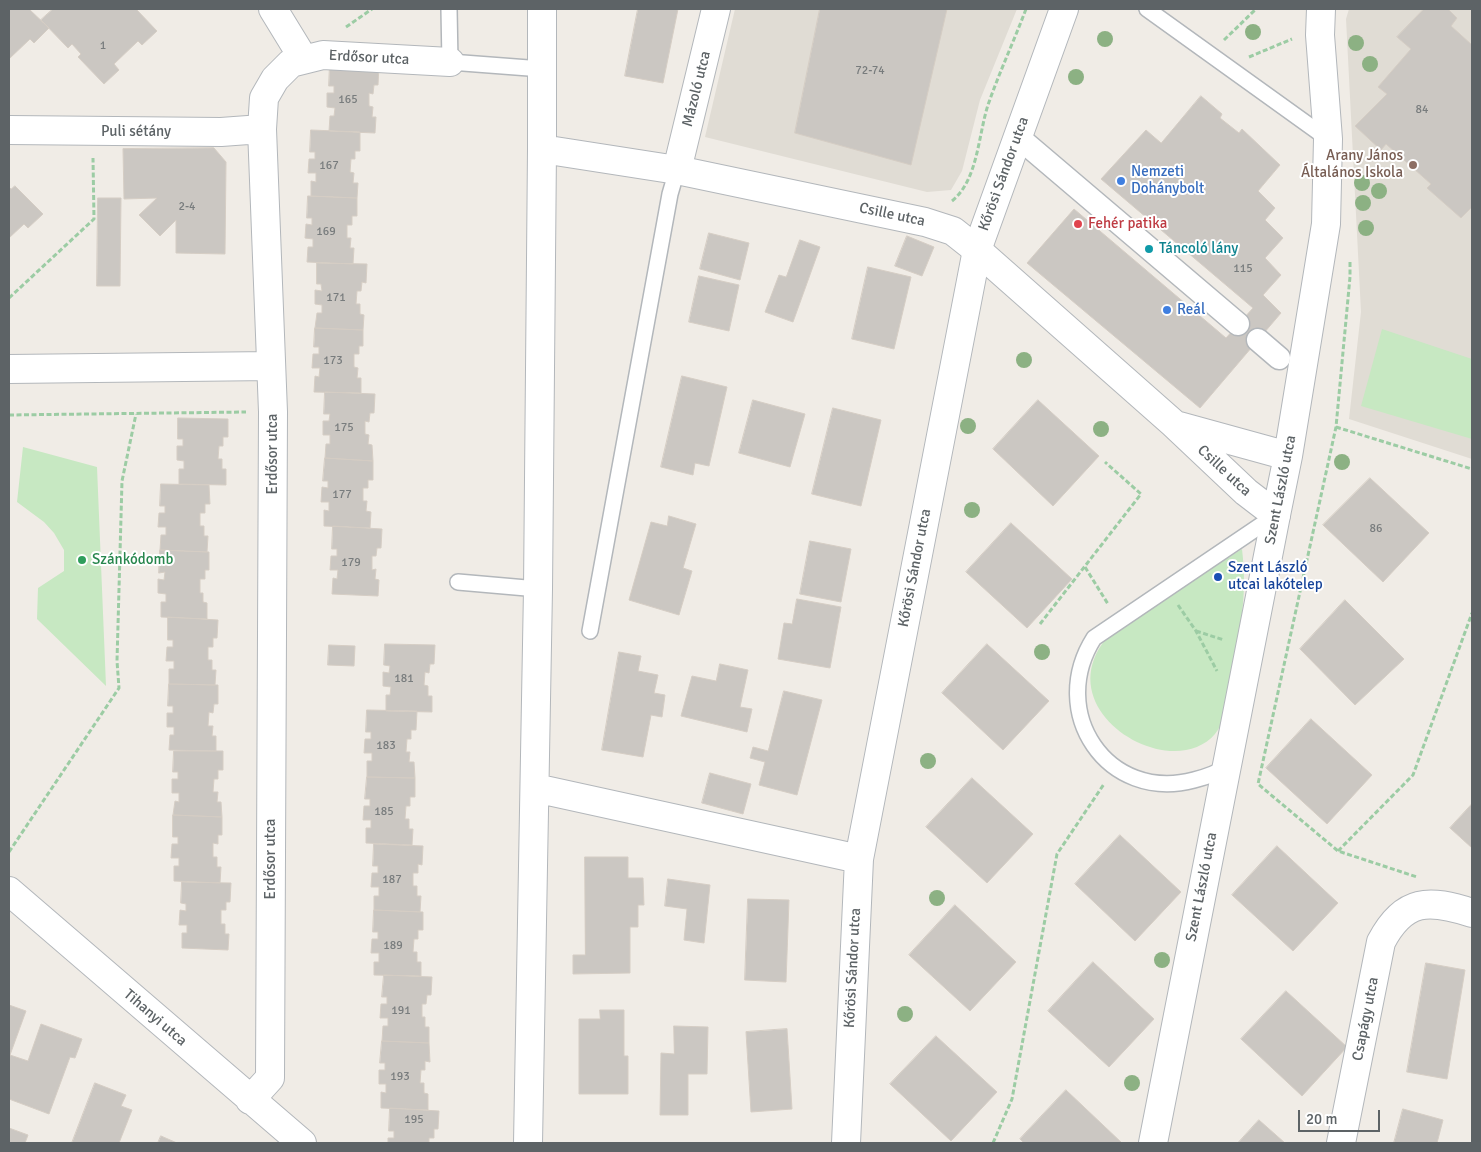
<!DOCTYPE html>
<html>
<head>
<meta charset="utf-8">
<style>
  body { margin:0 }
  #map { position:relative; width:1481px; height:1152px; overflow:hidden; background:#f0ece6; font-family:Signika,sans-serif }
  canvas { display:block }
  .frame { position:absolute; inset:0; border:10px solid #5d6366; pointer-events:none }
  .scale { position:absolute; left:1298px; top:1110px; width:82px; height:22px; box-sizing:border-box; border:2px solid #5d6366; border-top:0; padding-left:6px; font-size:15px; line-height:18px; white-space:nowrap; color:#5d6366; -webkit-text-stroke:4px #fff; paint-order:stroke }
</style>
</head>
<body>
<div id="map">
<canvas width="1481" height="1152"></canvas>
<div class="frame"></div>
<div class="scale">20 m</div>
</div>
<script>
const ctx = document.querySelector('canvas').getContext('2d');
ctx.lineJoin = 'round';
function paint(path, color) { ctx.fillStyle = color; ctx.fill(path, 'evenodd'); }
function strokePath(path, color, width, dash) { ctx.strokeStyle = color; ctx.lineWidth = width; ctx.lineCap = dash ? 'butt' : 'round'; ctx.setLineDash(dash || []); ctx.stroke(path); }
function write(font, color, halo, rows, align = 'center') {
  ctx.font = font + ' Signika,sans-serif'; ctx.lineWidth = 4; ctx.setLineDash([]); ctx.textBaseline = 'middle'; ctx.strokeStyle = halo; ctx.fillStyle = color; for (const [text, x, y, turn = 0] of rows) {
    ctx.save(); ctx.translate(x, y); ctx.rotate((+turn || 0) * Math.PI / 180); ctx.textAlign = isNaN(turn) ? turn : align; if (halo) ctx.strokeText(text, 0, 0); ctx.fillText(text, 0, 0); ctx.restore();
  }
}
paint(new Path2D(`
  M735,9H1017L980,100L962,171L951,190L927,192L705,137Z
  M1349,9H1472V459L1349,419L1361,312L1346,19Z`), '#e0dcd4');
paint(new Path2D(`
  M1382,329L1472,359V439L1361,406Z
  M23,447L97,467L106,686L37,619L38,588L64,571V550L54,533L44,522L17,502Z
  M1242,549C1247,591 1242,620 1234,661C1230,684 1230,716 1215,734C1172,784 1053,715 1102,644C1106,639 1109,632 1113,628C1124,618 1142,611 1155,603C1185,585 1213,567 1242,549Z`), '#c7e8c2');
const building = new Path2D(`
  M9,9H29L49,28L34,43L30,39L9,59Z
  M53,9H136L157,31L142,45L138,41L114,64L119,70L104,84L78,57L81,54L72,44L68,48L41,20Z
  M638,9H678L663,83L625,76Z
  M820,9H947L911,165L795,133Z
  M1424,9H1448L1457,18L1451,26L1472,45V207L1461,218L1427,188L1431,184L1386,144L1381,150L1355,126L1387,94L1378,87L1411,49L1397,37Z
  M330,64L379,66L378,85H374L373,94L369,93V106L373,107L372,117H376L375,133L329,131L330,116H334L335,108L327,107V93H334V86H329Z
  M1201,96L1222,114L1220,118L1239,133L1242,129L1280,165L1258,191L1275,208L1265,220L1283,238L1265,258L1281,275L1263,295L1281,313L1200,408L1027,263L1074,209L1226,338L1253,308L1101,179L1146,130L1161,143Z
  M311,130L360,132V151H355V159H351L350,172L354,173L353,183H358L357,198L311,196V181L316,182V173H308L309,159H315V152H310Z
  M214,148L226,162L225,254L176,253V220L160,236L139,215L157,198L124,199L123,149Z
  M15,186L43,214L28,228L24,224L9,238V187L11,189Z
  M308,196L357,198V216H352V225H347V238H351L350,248H354L353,264L307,262L308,247H313V239L305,238L306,224L312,225V218H307Z
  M98,198H121L120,286H97Z
  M709,233L749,243L740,280L700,269Z
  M907,236L934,247L922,276L895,266Z
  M800,240L820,247L793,322L765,312L779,275L786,277Z
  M317,263L367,264L366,283L362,282L361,291H357L356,304H360V314L364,315L363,330L315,328L317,313H322V305L315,304V290L322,291L321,284H317Z
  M868,267L911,277L894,349L852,339Z
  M699,276L739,285L729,331L689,322Z
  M315,328L363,330V346H359V354H354V367L358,368L357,378H361V393L314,392L315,376L319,377L320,368H312L313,354H319V347H314Z
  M682,376L727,387L709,466L695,463L693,475L661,467Z
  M325,392L375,394L374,413H370L369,422L365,421V434L369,435L368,444L372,445L373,461L325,458L326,444H330V435H323V421H329L330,414H324Z
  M753,400L805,414L790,467L739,453Z
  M1038,400L1099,456L1053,506L993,449Z
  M833,408L881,420L861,506L812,494Z
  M178,418L228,419V437H223V446H219L218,459H222V469H226V485L179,484V469H184V461L177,460V446H183V439H178Z
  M325,458L373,461V480H368V488H363V501H367L366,511L371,512L370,528L324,526V510L329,511V502H321L322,487L328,488V481H323Z
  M1370,478L1429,533L1383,582L1323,525Z
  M161,484L209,485L210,504H205V513H200V526H204V536H208L207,552L160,550L161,535H166V527H158L159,513H165V506H160Z
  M669,516L696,524L683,568L692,571L679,615L629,600L651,522L667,526Z
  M1011,523L1072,579L1027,628L966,572Z
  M333,526L382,529L381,548H377L376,556H372V570L376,569L375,579L379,580L378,596L332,594L333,578L337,579L338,570H330L331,556H337V549H332Z
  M810,541L851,549L841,602L800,594Z
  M160,550L209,552V570H205V579H200V593H203V602L207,603V619L161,617V602H166V594L158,593V579L164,580L165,572L159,573Z
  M797,599L841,607L830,668L778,659L784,623L792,624Z
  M1345,600L1404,659L1355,705L1300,649Z
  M168,617L218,620L217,638H213V647H208V660H212V670H216L215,685L169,684V669H174V661H166L167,647H173V640H168Z
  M385,644L435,645L434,664H430L429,673L425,672L424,685L428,686V696H432V712L386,711V695H390L391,687L383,686V672L389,673L390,666L384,665Z
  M987,644L1049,701L1003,750L942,693Z
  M329,645L355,646L354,666L328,665Z
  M619,652L641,656L638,671L658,675L654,693L665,695L662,717L651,715L643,757L602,750Z
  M720,664L748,670L740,707L752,709L747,732L681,716L692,676L716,681Z
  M169,684L218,685V704H214L213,713L209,712L208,726H213L212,736H216V751L169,750L170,735H174V727H167V713H173V706H168Z
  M784,691L822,700L797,795L759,785L765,762L750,758L753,747L768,751Z
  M367,710L417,711L416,730H411V739H407L406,752H410L409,762H414L415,778L367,777V761H372V753H364L365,739H371V732H366Z
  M1311,719L1372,775L1327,824L1266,768Z
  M174,751H223V770H218V779H214L213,792H218L217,802H221L222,817L173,815L175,801L179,802V793H172V779H178V772H173Z
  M710,773L751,784L743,814L702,803Z
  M367,777L415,778V797H410V806H406L405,819H409V829H413L412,845L366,843V828H371V820H363L364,806H370V799H365Z
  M972,778L1033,834L987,883L926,827Z
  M1472,804V848L1450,828Z
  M173,815L222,817V835H218V844L213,843V857H217V867H221L220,883L174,881V866H179V858H171L172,844H178V837H173Z
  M1120,835L1181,892L1135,941L1075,884Z
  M374,844L423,846L422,865L418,864V873H413V886H417V896H421L420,912L374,910V896H379V887H371L372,873H378V866H373Z
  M1277,846L1338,903L1293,951L1232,895Z
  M585,857H628V878H643L644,905H638V927H630V973L573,974V955H585Z
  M668,879L710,885L704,943L684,940L687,909L665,906Z
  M182,882L231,883L230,902H226V910H221V924H225V934H229L228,950L182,948V933H187V925H179L180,910L186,911V904L181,903Z
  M748,899L789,900L786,982L745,980Z
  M955,905L1016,962L970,1011L909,955Z
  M374,910L423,912V930H418V939H414L413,952H417V962H421V976L374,975V962H379V953H371L372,939H378V932H373Z
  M1093,962L1154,1019L1109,1067L1048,1011Z
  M1426,963L1465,970L1447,1079L1407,1072Z
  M384,975L432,977L431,995H427L426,1004H422V1017H425V1027H429V1043L382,1041L383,1026H388V1018H380L381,1004H387V997H382Z
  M1286,991L1347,1047L1302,1096L1241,1039Z
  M9,1005L26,1011L10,1055L28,1061L41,1024L82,1039L75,1058L70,1057L49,1114L9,1099Z
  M600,1010H624V1056H628V1094H579V1019H600Z
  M674,1026L708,1027L707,1074H688V1115H660L661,1053L674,1054Z
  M787,1029L792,1109L751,1112L746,1032Z
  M936,1036L997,1092L951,1141L890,1084Z
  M382,1041L429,1043L430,1062L425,1061V1070H421L420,1083H424V1093L428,1094V1110L381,1108V1092L386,1093V1084H379V1070H385V1063H380Z
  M95,1083L126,1095L121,1106L132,1110L119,1143H72Z
  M1066,1090L1122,1143H1024L1020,1139Z
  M390,1108L439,1111L438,1129H434V1138H429V1143H388V1138H394V1131H389Z
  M1403,1109L1443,1120L1437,1143H1394Z
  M1259,1120L1285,1143H1238Z
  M9,1128L28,1135L25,1143H9Z
  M161,1136L177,1143H158Z`);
paint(building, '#cbc7c2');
strokePath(building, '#d5cdc4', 1);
const service = new Path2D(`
  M449,9L450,62L542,69
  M1147,9L1328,139
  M458,582L538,589
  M590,631L670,194L677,170
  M1226,767C1216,774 1206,777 1194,780C1107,803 1047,712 1094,638L1276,515`);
const pedestrian = new Path2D(`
  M1018,137L1238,324
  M1258,340L1279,358`);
const minor = new Path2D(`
  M273,9L303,58
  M9,130L221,132L262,129
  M677,170L716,9
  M9,369L271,366
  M535,788L859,859
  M9,891L302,1143
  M250,1100L270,1078L273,412L262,129L264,98L275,79L291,63L323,55L450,62
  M528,1143L538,589L542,149
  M846,1143L859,859L977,250L1064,9
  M1153,1143L1276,515
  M1341,1143L1381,942C1404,898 1429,899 1472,913`);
const tertiary = new Path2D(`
  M542,9V149L677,170L925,222L953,231L977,250L1174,424L1246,492L1276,515L1288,456L1326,224L1328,139L1320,35L1321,9
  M1179,426L1288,456`);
strokePath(service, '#b3b7bb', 18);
strokePath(pedestrian, '#b3b7bb', 25);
strokePath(minor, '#b3b7bb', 30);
strokePath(tertiary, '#b3b7bb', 30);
strokePath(new Path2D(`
  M346,27L372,9
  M1224,40L1256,9
  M1249,57L1292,39
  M952,201C978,180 978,136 988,105C999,73 1014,41 1026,9
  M1350,262V277L1336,427L1258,784L1338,851L1417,877
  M9,298L94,219L93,158
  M9,415L246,412
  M1336,427L1472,469
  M1085,567L1108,604
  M1178,605L1196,631L1217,671
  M1040,624L1141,494L1105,462
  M1196,631L1224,640
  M1338,851L1413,775L1472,613
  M9,852L119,688L117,661L122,481L136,414
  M993,1143L1012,1099L1057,854L1104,784`), '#9ccca4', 3, [5, 2.5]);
strokePath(service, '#fff', 15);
strokePath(pedestrian, '#fff', 22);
strokePath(minor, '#fff', 28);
strokePath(tertiary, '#fff', 28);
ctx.fillStyle = '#8cb183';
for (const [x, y] of [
  [1253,32],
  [1105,39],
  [1356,43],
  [1370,64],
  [1076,77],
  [1362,183],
  [1379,191],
  [1363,203],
  [1366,228],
  [1024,360],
  [968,426],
  [1101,429],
  [1342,462],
  [972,510],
  [1042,652],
  [928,761],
  [937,898],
  [1162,960],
  [905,1014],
  [1132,1083]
]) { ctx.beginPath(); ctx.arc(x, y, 8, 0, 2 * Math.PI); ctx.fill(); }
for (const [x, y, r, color] of [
  [1413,165,5,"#8d6e63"],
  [1121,181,5,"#3f7fe0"],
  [1078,224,5,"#e0444e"],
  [1149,249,5,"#0f9aa8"],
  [1167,310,5,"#3f7fe0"],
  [82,560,5,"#2e9e5b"],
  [1218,577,5,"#1a4fb4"]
]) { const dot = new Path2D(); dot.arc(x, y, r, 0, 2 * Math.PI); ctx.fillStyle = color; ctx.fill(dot); strokePath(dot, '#fff', 2); }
write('12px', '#787c7d', null, [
  ["1",103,46],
  ["72-74",870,71],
  ["165",348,100],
  ["84",1422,110],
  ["167",329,166],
  ["2-4",187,207],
  ["169",326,232],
  ["115",1243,269],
  ["171",336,298],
  ["173",333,361],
  ["175",344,428],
  ["177",342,495],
  ["86",1376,529],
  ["179",351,563],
  ["181",404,679],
  ["183",386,746],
  ["185",384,812],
  ["187",392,880],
  ["189",393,946],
  ["191",401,1011],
  ["193",400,1077],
  ["195",414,1120]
]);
write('15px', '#5d6366', '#fff', [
  ["Erdősor utca",369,58,3],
  ["Mázoló utca",697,89,-76],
  ["Puli sétány",136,132],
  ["Kőrösi Sándor utca",1004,174,-70],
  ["Csille utca",892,215,12],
  ["Erdősor utca",273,454,-90],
  ["Csille utca",1224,471,43],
  ["Szent László utca",1281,490,-79],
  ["Kőrösi Sándor utca",915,568,-79],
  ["Erdősor utca",271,859,-90],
  ["Szent László utca",1202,887,-79],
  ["Kőrösi Sándor utca",853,968,-87],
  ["Tihanyi utca",155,1018,41],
  ["Csapágy utca",1366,1019,-79]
]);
write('15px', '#785e54', '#fff', [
  ["Arany János",1403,156],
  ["Általános Iskola",1403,173]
], 'right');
write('15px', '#366cbe', '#fff', [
  ["Nemzeti",1131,172],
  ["Dohánybolt",1131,189],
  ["Reál",1177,310]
], 'left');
write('15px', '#be3a42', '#fff', [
  ["Fehér patika",1088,224]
], 'left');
write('15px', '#0d838f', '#fff', [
  ["Táncoló lány",1159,249]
], 'left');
write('15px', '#27864d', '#fff', [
  ["Szánkódomb",92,560]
], 'left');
write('15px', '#164399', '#fff', [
  ["Szent László",1228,568],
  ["utcai lakótelep",1228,585]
], 'left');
</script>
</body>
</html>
